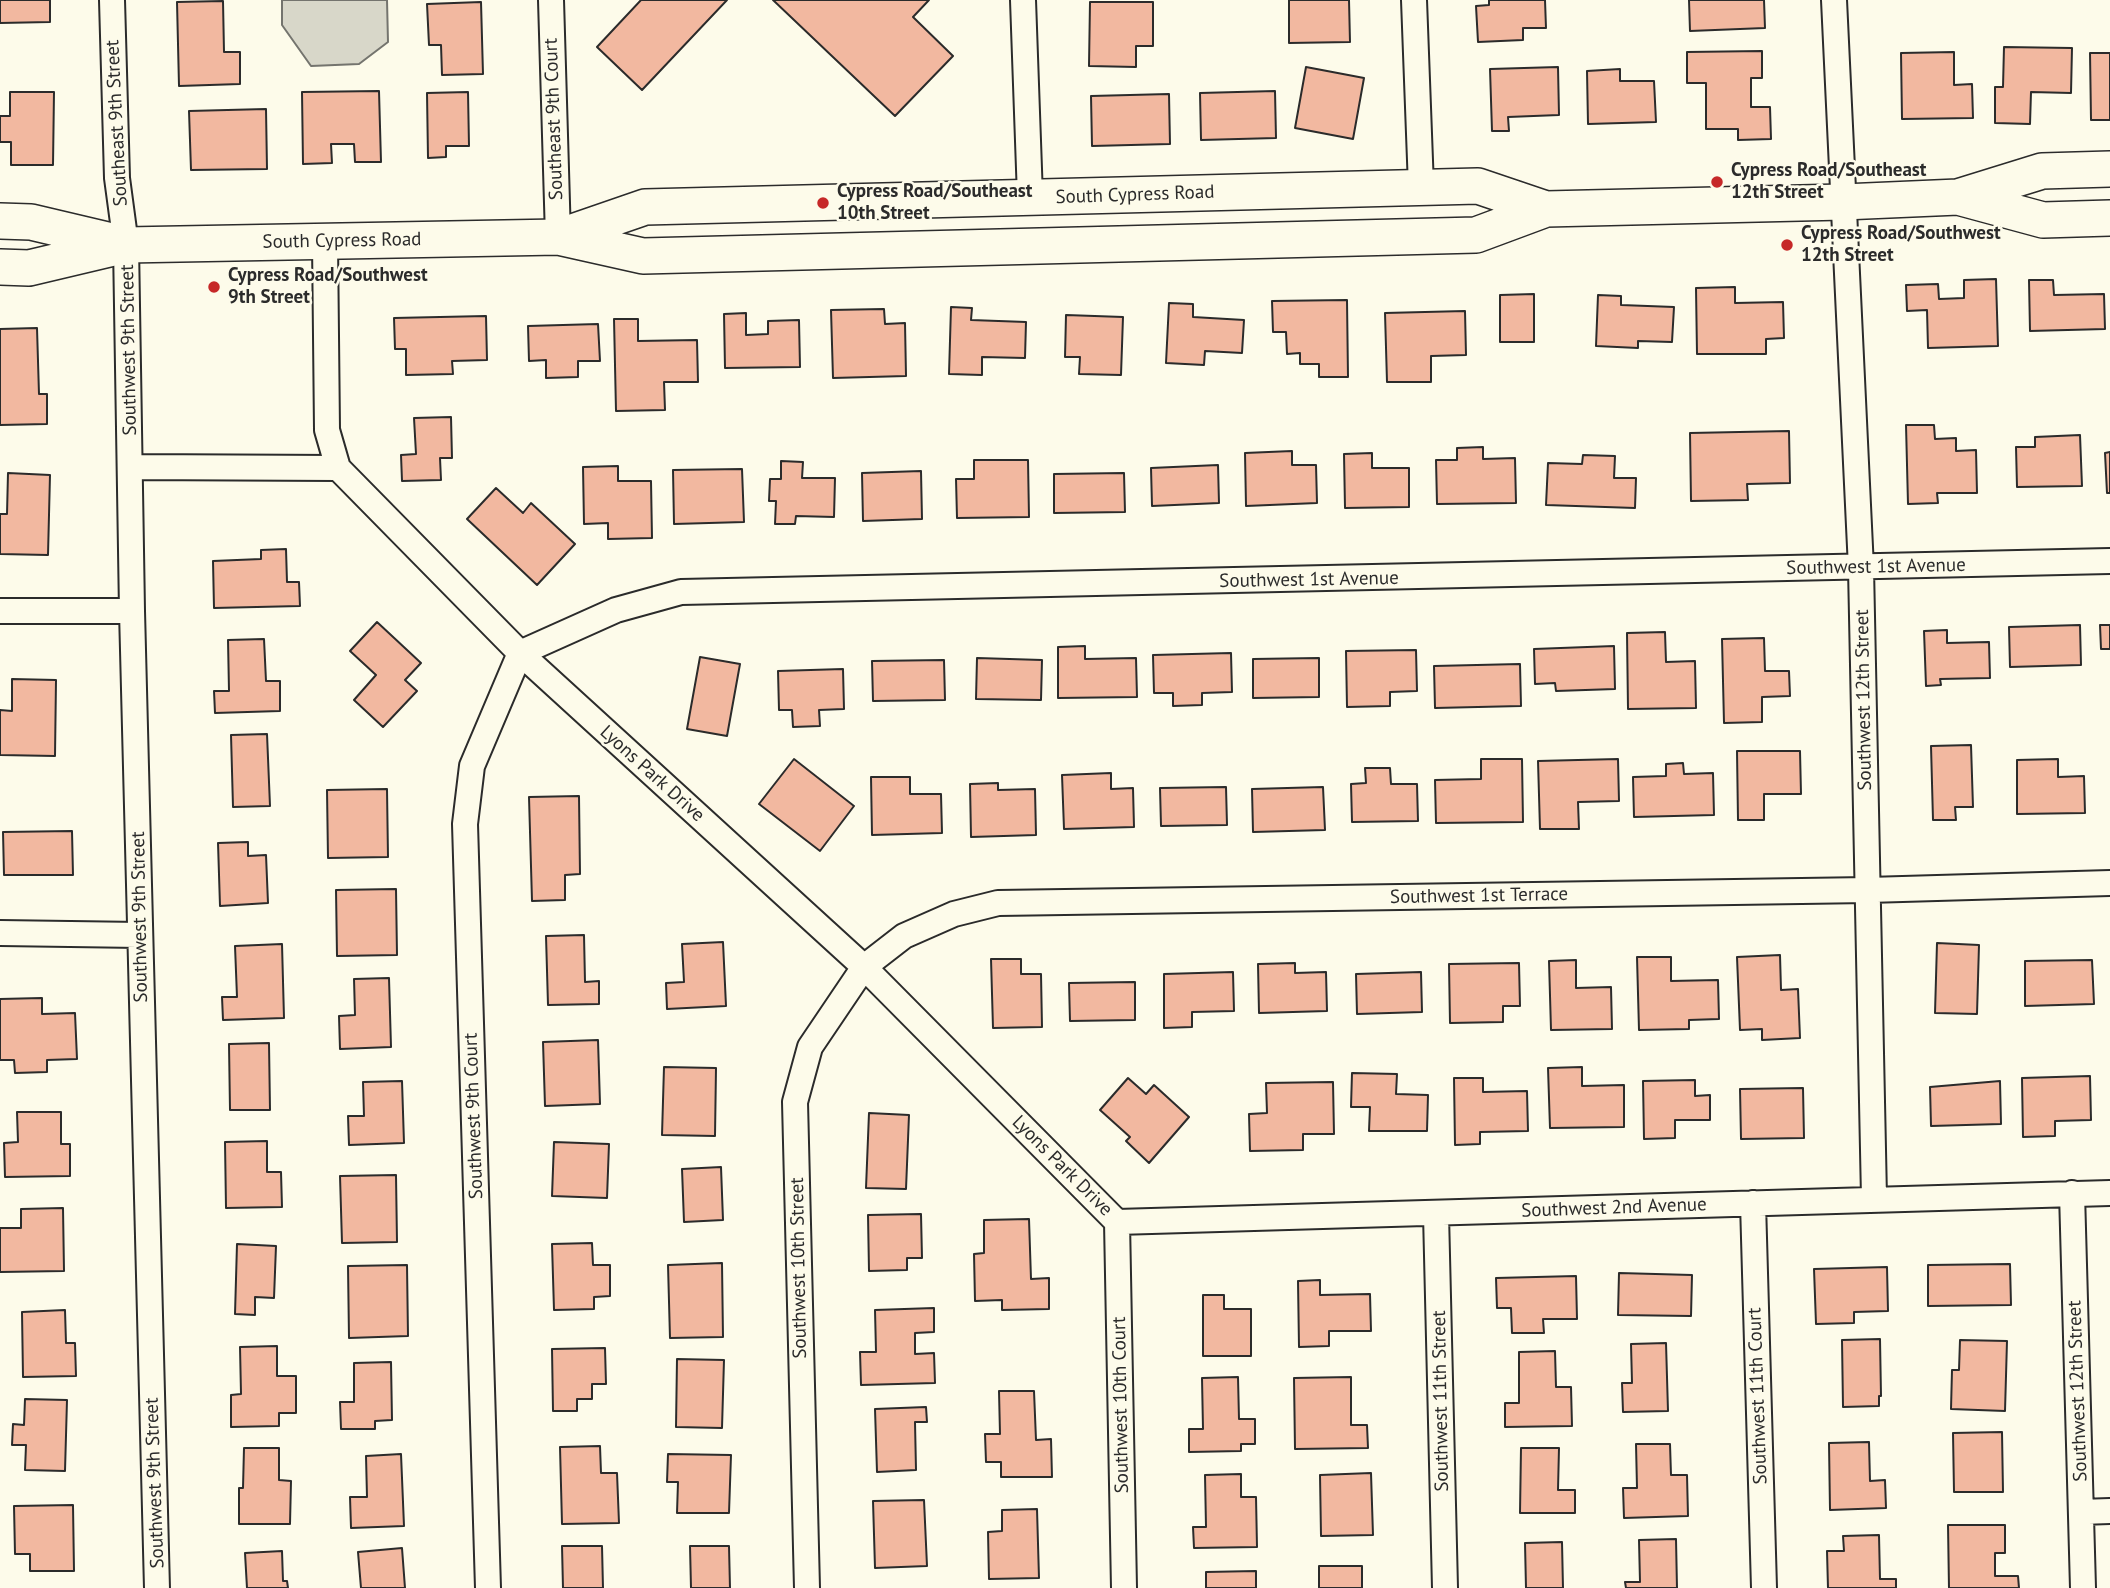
<!DOCTYPE html>
<html>
<head>
<meta charset="utf-8">
<style>
  body { margin:0 }
  canvas { display:block; background:#fdfbea }
</style>
</head>
<body>
<canvas width="2110" height="1588"></canvas>
<script>
const ctx = document.querySelector('canvas').getContext('2d');
ctx.lineJoin = 'round';
function paint(path, color) { ctx.fillStyle = color; ctx.fill(path, 'evenodd'); }
function strokePath(path, color, width, dash) { ctx.strokeStyle = color; ctx.lineWidth = width; ctx.lineCap = dash ? 'butt' : 'round'; ctx.setLineDash(dash || []); ctx.stroke(path); }
function write(font, color, halo, rows, align = 'center') {
  ctx.font = font + ' "PT Sans",sans-serif'; ctx.lineWidth = 5; ctx.setLineDash([]); ctx.textBaseline = 'middle'; ctx.strokeStyle = halo; ctx.fillStyle = color; for (const [text, x, y, turn = 0] of rows) {
    ctx.save(); ctx.translate(x, y); ctx.rotate((+turn || 0) * Math.PI / 180); ctx.textAlign = isNaN(turn) ? turn : align; if (halo) ctx.strokeText(text, 0, 0); ctx.fillText(text, 0, 0); ctx.restore();
  }
}
const water = new Path2D(`
  M282,0H387L388,42L359,64L311,66L282,25Z`);
paint(water, '#d8d7c9');
strokePath(water, '#74746e', 2);
const building = new Path2D(`
  M0,0H50V22L0,23Z
  M641,0H727L642,90L597,47Z
  M773,0H929L913,17L953,56L895,116Z
  M1289,0H1349L1350,42L1289,43Z
  M1489,0H1545L1546,28H1523V40L1478,42L1476,6L1489,5Z
  M1689,0H1764L1765,28L1690,31Z
  M223,1L224,52H240V84L179,86L177,2Z
  M481,2L483,74L442,75L441,45H429L427,4Z
  M1090,2H1153V46H1136V67L1089,66Z
  M2004,47L2072,48L2071,93L2031,92L2030,124L1995,123V87H2003Z
  M1762,51V78H1751V107H1770L1771,139L1738,140V129H1706V83H1687V52Z
  M1954,52V85L1972,84L1973,118L1902,119L1901,53Z
  M2090,53H2110V120H2091Z
  M1306,67L1364,78L1353,139L1295,128Z
  M1558,67L1559,115L1508,117L1509,131H1492L1490,69Z
  M1620,69V81H1654L1656,122L1588,124L1587,71Z
  M379,91L381,162H355L354,144H331L332,163L303,164L302,92Z
  M1275,91L1276,138L1201,140L1200,93Z
  M10,92H54L53,165H11V142H0V116H10Z
  M468,92L469,146H446V157L428,158L427,93Z
  M1169,94L1170,144L1092,146L1091,96Z
  M266,109L267,169L191,170L189,111Z
  M1996,279L1998,346L1928,348L1927,310L1907,311L1906,285L1938,284L1939,299L1964,298V280Z
  M2029,280H2053L2054,295L2104,294L2105,329L2030,331Z
  M1735,287V303L1783,302L1784,338L1766,339V354H1697L1696,288Z
  M1534,294V342H1500V295Z
  M1598,295L1621,296V305L1674,307L1672,342L1638,341V348L1596,346Z
  M1347,300L1348,377H1319V364H1300V353L1287,354L1286,332H1273L1272,301Z
  M1169,303L1193,304V317L1244,320L1242,353L1205,351L1204,365L1166,363Z
  M951,307L972,308L971,320L1026,322L1025,358L982,357V375L949,374Z
  M884,309L885,324L905,323L906,376L833,378L831,310Z
  M1465,311L1466,355L1431,356V382H1387L1385,313Z
  M746,313V335L768,334V321L799,320L800,367L725,368L724,314Z
  M1066,315L1123,317L1121,375L1079,374L1080,357H1065Z
  M486,316L487,360L452,361L453,374L406,375V349H395L394,318Z
  M614,319H638V341L697,340L698,382H664L665,410L616,411Z
  M598,324L600,361H578V377L546,378V360L529,361L528,326Z
  M37,328L39,394H47V424L0,425V329Z
  M451,417L452,458H440L441,480L402,481L401,455L416,454L414,418Z
  M1906,425H1934L1935,439L1956,438V451L1976,450L1977,493H1937L1938,503L1908,504Z
  M1789,431L1790,483L1747,484L1748,500L1691,501L1690,433Z
  M2080,435L2082,486L2017,487L2016,447H2035V437Z
  M1483,447V459L1515,458L1516,503L1437,504L1436,460H1457V448Z
  M1292,451V465H1316L1317,503L1246,506L1245,453Z
  M2110,452V493H2107L2105,453Z
  M1372,453V468H1409V507L1345,508L1344,454Z
  M1583,455L1615,456L1614,478H1636L1635,508L1546,505L1548,463L1582,464Z
  M974,460H1028L1029,517L957,518L956,479H974Z
  M781,461L803,462L802,478H835L834,517L796,516L795,524H775L776,501H769L770,479H781Z
  M1218,465L1219,503L1152,506L1151,468Z
  M618,466V481H651L652,538L608,539V523L584,524L583,467Z
  M742,469L744,522L674,524L673,470Z
  M921,471L922,519L863,521L862,473Z
  M8,473L50,475L48,555L0,554V514H7Z
  M1124,473L1125,512L1054,513V474Z
  M496,488L523,513L531,503L575,544L537,585L467,519Z
  M286,549L287,582H299L300,606L214,608L213,561L261,559V550Z
  M377,622L421,663L405,680L417,691L383,727L354,700L376,675L350,651Z
  M2080,625L2081,665L2010,667L2009,627Z
  M2100,625H2110V649H2101Z
  M1947,630V643L1989,642L1990,678L1940,679L1941,685L1926,686L1924,631Z
  M1665,632L1666,662L1695,661L1696,708L1628,709L1627,633Z
  M1764,638L1765,671H1789L1790,696L1762,697V722L1724,723L1722,639Z
  M264,639L266,681H280V711L215,713L214,691H229L228,640Z
  M1085,646V659L1136,658L1137,697L1058,698V647Z
  M1614,646L1615,689L1556,691L1555,683L1535,684L1534,649Z
  M1416,650L1417,691L1390,692V706L1347,707L1346,651Z
  M1231,653L1232,692L1202,693V705L1173,706V693H1154L1153,655Z
  M700,657L740,664L727,736L687,729Z
  M977,658L1042,660L1041,700L976,699Z
  M1319,658V697L1253,698V659Z
  M944,660L945,700L873,701L872,661Z
  M1520,664L1521,706L1435,708L1434,666Z
  M843,669L844,709L819,710L820,726L793,727L792,710H779L778,671Z
  M12,679L56,680L55,756L0,755V710L12,711Z
  M267,734L270,806L233,807L231,735Z
  M1971,745L1973,807H1955L1956,820H1933L1931,746Z
  M1737,751H1800L1801,794H1764V820H1738Z
  M794,759L854,806L820,851L759,804Z
  M1481,759H1522L1523,822L1436,823L1435,780L1481,779Z
  M1618,759L1619,801L1578,802L1579,829H1540L1538,761Z
  M2058,759V777L2084,776L2085,813L2017,814V760Z
  M1683,763L1684,774L1713,773L1714,815L1634,817L1633,777L1666,776V764Z
  M1365,768H1390L1391,784H1417L1418,821L1352,822L1351,784L1366,783Z
  M1111,773V789L1133,788L1134,827L1064,829L1062,775Z
  M871,777H910V794H941L942,833L872,835Z
  M998,783V790L1035,789L1036,835L971,837L970,784Z
  M1226,787L1227,825L1161,826L1160,788Z
  M1323,787L1325,830L1253,832L1252,789Z
  M387,789L388,857L328,858L327,790Z
  M579,796L580,874L565,875V900L532,901L529,797Z
  M72,831L73,875H4L3,832Z
  M248,842V856L266,855L268,903L220,906L218,843Z
  M396,889L397,955L337,956L336,890Z
  M584,935L585,982L599,981V1004L548,1005L546,936Z
  M723,942L726,1006L667,1009L666,983L684,982L682,944Z
  M1937,943L1979,945L1977,1014L1935,1013Z
  M282,944L284,1018L223,1020L222,997H237L235,946Z
  M1780,955L1781,990L1798,989L1800,1038L1762,1040V1029L1740,1030L1737,957Z
  M1637,957H1671V981L1718,980L1719,1019L1689,1020V1029L1639,1030Z
  M991,959H1021V974H1041L1042,1027L993,1028Z
  M1576,960V988L1611,987L1612,1029L1551,1030L1549,961Z
  M2092,960L2094,1004L2025,1006V961Z
  M1295,963V973L1326,972L1327,1011L1259,1013L1258,964Z
  M1519,963L1520,1006H1503V1022L1450,1023L1449,964Z
  M1233,972L1234,1011L1192,1012V1027L1164,1028V974Z
  M1421,972L1422,1012L1357,1014L1356,974Z
  M389,978L391,1047L340,1049L339,1016L355,1015L354,979Z
  M1135,982V1020L1070,1021L1069,983Z
  M42,998V1014L75,1013L77,1059L47,1060V1072L15,1073L14,1060H0V999Z
  M598,1040L600,1104L545,1106L543,1042Z
  M269,1043L270,1110H230L229,1044Z
  M664,1067L716,1068L715,1136L662,1135Z
  M1582,1067V1086L1624,1085V1127L1550,1128L1548,1068Z
  M1352,1073L1397,1074L1396,1094L1428,1095L1427,1131H1369L1370,1107H1351Z
  M2090,1076L2091,1120L2055,1121V1136L2023,1137L2022,1078Z
  M1128,1078L1146,1094L1154,1085L1189,1117L1149,1163L1126,1141L1130,1137L1100,1110Z
  M1454,1078H1483V1092L1527,1091L1528,1131L1480,1132V1144L1455,1145Z
  M1695,1080V1096L1710,1095V1120H1675V1138L1644,1139L1643,1081Z
  M402,1081L404,1143L349,1145L348,1116H364L363,1082Z
  M2000,1081L2001,1124L1931,1126L1930,1087Z
  M1333,1082L1334,1134H1303V1150L1250,1151L1249,1114L1267,1113L1266,1083Z
  M1803,1088L1804,1138L1741,1139L1740,1089Z
  M17,1112H61V1144H70V1176L5,1177L4,1143L18,1142Z
  M869,1113L909,1115L906,1189L866,1188Z
  M267,1141V1172H281L282,1207L226,1208L225,1142Z
  M554,1142L609,1144L607,1198L552,1196Z
  M721,1167L723,1220L684,1222L682,1169Z
  M396,1175L397,1242L342,1243L340,1176Z
  M63,1208L64,1271L0,1272V1228H21V1209Z
  M921,1214L922,1258H907V1270L869,1271L868,1215Z
  M1029,1219L1031,1279L1049,1278V1309L1002,1310V1300L975,1301L974,1254L984,1253V1220Z
  M592,1243L593,1265H610V1296L594,1297V1309L554,1310L552,1244Z
  M237,1244L276,1246L274,1298L255,1297V1315L235,1314Z
  M722,1263L723,1337L670,1338L668,1265Z
  M2010,1264L2011,1305L1928,1306V1265Z
  M407,1265L408,1336L349,1338L348,1266Z
  M1887,1267L1888,1311L1854,1312V1323L1816,1324L1814,1269Z
  M1619,1273L1692,1275L1691,1316L1618,1315Z
  M1576,1276L1577,1319H1543L1544,1333H1512L1511,1308H1497L1496,1278Z
  M1320,1280V1295L1370,1294L1371,1331H1329V1346L1299,1347L1298,1281Z
  M1203,1295H1224V1309H1251V1356H1203Z
  M934,1308V1332L915,1333V1354L934,1353L935,1383L861,1385L860,1352H876L875,1310Z
  M65,1310L66,1343H75L76,1376L23,1377L22,1312Z
  M1880,1339L1881,1396H1879V1406L1843,1407L1842,1340Z
  M1960,1340L2007,1341L2005,1411L1951,1409L1952,1370H1959Z
  M1666,1343L1668,1411L1623,1412L1622,1383H1632L1631,1344Z
  M277,1346V1376H296V1413H279V1426L231,1427V1395L241,1394L240,1347Z
  M605,1348L606,1384H592V1399H577V1411H553L552,1349Z
  M1555,1351L1556,1387H1571L1572,1426L1505,1427V1403H1519V1352Z
  M677,1359L724,1360L722,1428L676,1427Z
  M391,1362L392,1420L375,1421V1429H341L340,1402H354V1363Z
  M1238,1377L1239,1419H1255V1444H1241V1451L1189,1452V1429H1203L1202,1378Z
  M1351,1377V1425H1367L1368,1448L1295,1449L1294,1378Z
  M999,1391H1034L1036,1440L1051,1439L1052,1477H1001V1462H986L985,1434H1000Z
  M25,1399L67,1400L65,1471L25,1470L26,1445H12L13,1424L24,1425Z
  M926,1407L927,1422H915L916,1470L877,1472L875,1409Z
  M2002,1432L2003,1492H1954L1953,1433Z
  M1869,1442L1870,1481L1885,1480L1886,1508L1830,1510L1829,1443Z
  M1636,1444H1670L1671,1475H1687L1688,1516L1624,1518L1623,1488H1637Z
  M600,1446L601,1473H617L619,1523L562,1524L560,1447Z
  M244,1448H279V1480L291,1481L290,1524H239V1488H243Z
  M1521,1448H1559L1558,1490H1575V1513H1520Z
  M401,1454L404,1526L351,1528L350,1497H367L366,1456Z
  M668,1454L731,1455L729,1513H677L678,1482H667Z
  M1371,1473L1373,1535L1321,1536L1320,1475Z
  M1241,1474V1497H1256L1257,1547L1194,1548L1193,1527H1206L1205,1475Z
  M924,1500L927,1566L875,1568L873,1501Z
  M73,1505L74,1571H30V1554H15L14,1506Z
  M1037,1509L1039,1578L989,1579L988,1532L1002,1531V1510Z
  M1948,1525H2005V1553H1995V1576H2018L2019,1588H1949Z
  M1879,1535L1880,1579H1896V1588H1828L1827,1551H1844L1843,1536Z
  M1676,1539L1677,1588H1626L1625,1582H1640L1639,1540Z
  M1562,1542L1563,1588H1526L1525,1543Z
  M562,1546H602L603,1588H563Z
  M690,1546H729L730,1588H691Z
  M402,1548L405,1588H361L358,1552Z
  M282,1551L283,1581H287L288,1588H247L245,1553Z
  M1319,1566H1362V1588H1319Z
  M1256,1571V1588H1206V1572Z`);
paint(building, '#f2b8a0');
strokePath(building, '#2b2b2b', 2);
const street = new Path2D(`
  M112,0L117,178L126,245L132,611L157,1588
  M551,0L558,237
  M1023,0L1030,197
  M1414,0L1421,187
  M1834,0L1861,568L1874,1198
  M325,242L327,430L338,468
  M131,467L338,468L520,653L864,967L1117,1222
  M0,611H132
  M0,933L140,935
  M2072,1193L2083,1588
  M1753,1203L1764,1588
  M1436,1214L1445,1588
  M1117,1222L2110,1193
  M1117,1222L1124,1588
  M2081,1512L2110,1511
  M488,1588L465,824L472,766L520,653L616,610L681,592L2110,561
  M807,1588L795,1102L810,1047L864,967L904,936L954,914L998,903L1868,890L2110,883`);
const secondary = new Path2D(`
  M1958,197L2043,220L2110,218
  M0,221L31,222L120,243
  M558,237L645,207L1478,186L1546,209
  M0,267L29,268L126,245L558,237L643,256L1476,235L1546,209L1843,202L1958,197L2042,171L2110,169`);
strokePath(street, '#2b2b2b', 28);
strokePath(secondary, '#2b2b2b', 38);
strokePath(street, '#fdfbea', 24);
strokePath(secondary, '#fdfbea', 35);
for (const [x, y, r, color] of [
  [1717,182,7,"#c62828"],
  [823,203,7,"#c62828"],
  [1787,245,7,"#c62828"],
  [214,287,7,"#c62828"]
]) { const dot = new Path2D(); dot.arc(x, y, r, 0, 2 * Math.PI); ctx.fillStyle = color; ctx.fill(dot); strokePath(dot, '#fdfbea', 2.5); }
write('19px', '#2b2b2b', '#fdfbea', [
  ["Southeast 9th Court",554,119,-92],
  ["Southeast 9th Street",117,123,-93],
  ["South Cypress Road",1135,195,-2],
  ["South Cypress Road",342,241,-1],
  ["Southwest 9th Street",129,350,-91],
  ["Southwest 1st Avenue",1876,567,-1],
  ["Southwest 1st Avenue",1309,580,-1],
  ["Southwest 12th Street",1864,700,-91],
  ["Lyons Park Drive",652,774,42],
  ["Southwest 1st Terrace",1479,896,-1],
  ["Southwest 9th Street",140,917,-91],
  ["Southwest 9th Court",474,1116,-92],
  ["Lyons Park Drive",1062,1166,45],
  ["Southwest 2nd Avenue",1614,1208,-2],
  ["Southwest 10th Street",799,1268,-91],
  ["Southwest 12th Street",2078,1391,-92],
  ["Southwest 11th Court",1758,1396,-92],
  ["Southwest 11th Street",1441,1401,-91],
  ["Southwest 10th Court",1121,1405,-91],
  ["Southwest 9th Street",155,1483,-92]
]);
write('bold 19px', '#2b2b2b', '#fdfbea', [
  ["Cypress Road/Southeast",1731,171],
  ["12th Street",1731,193],
  ["Cypress Road/Southeast",837,192],
  ["10th Street",837,214],
  ["Cypress Road/Southwest",1801,234],
  ["12th Street",1801,256],
  ["Cypress Road/Southwest",228,276],
  ["9th Street",228,298]
], 'left');
</script>
</body>
</html>
